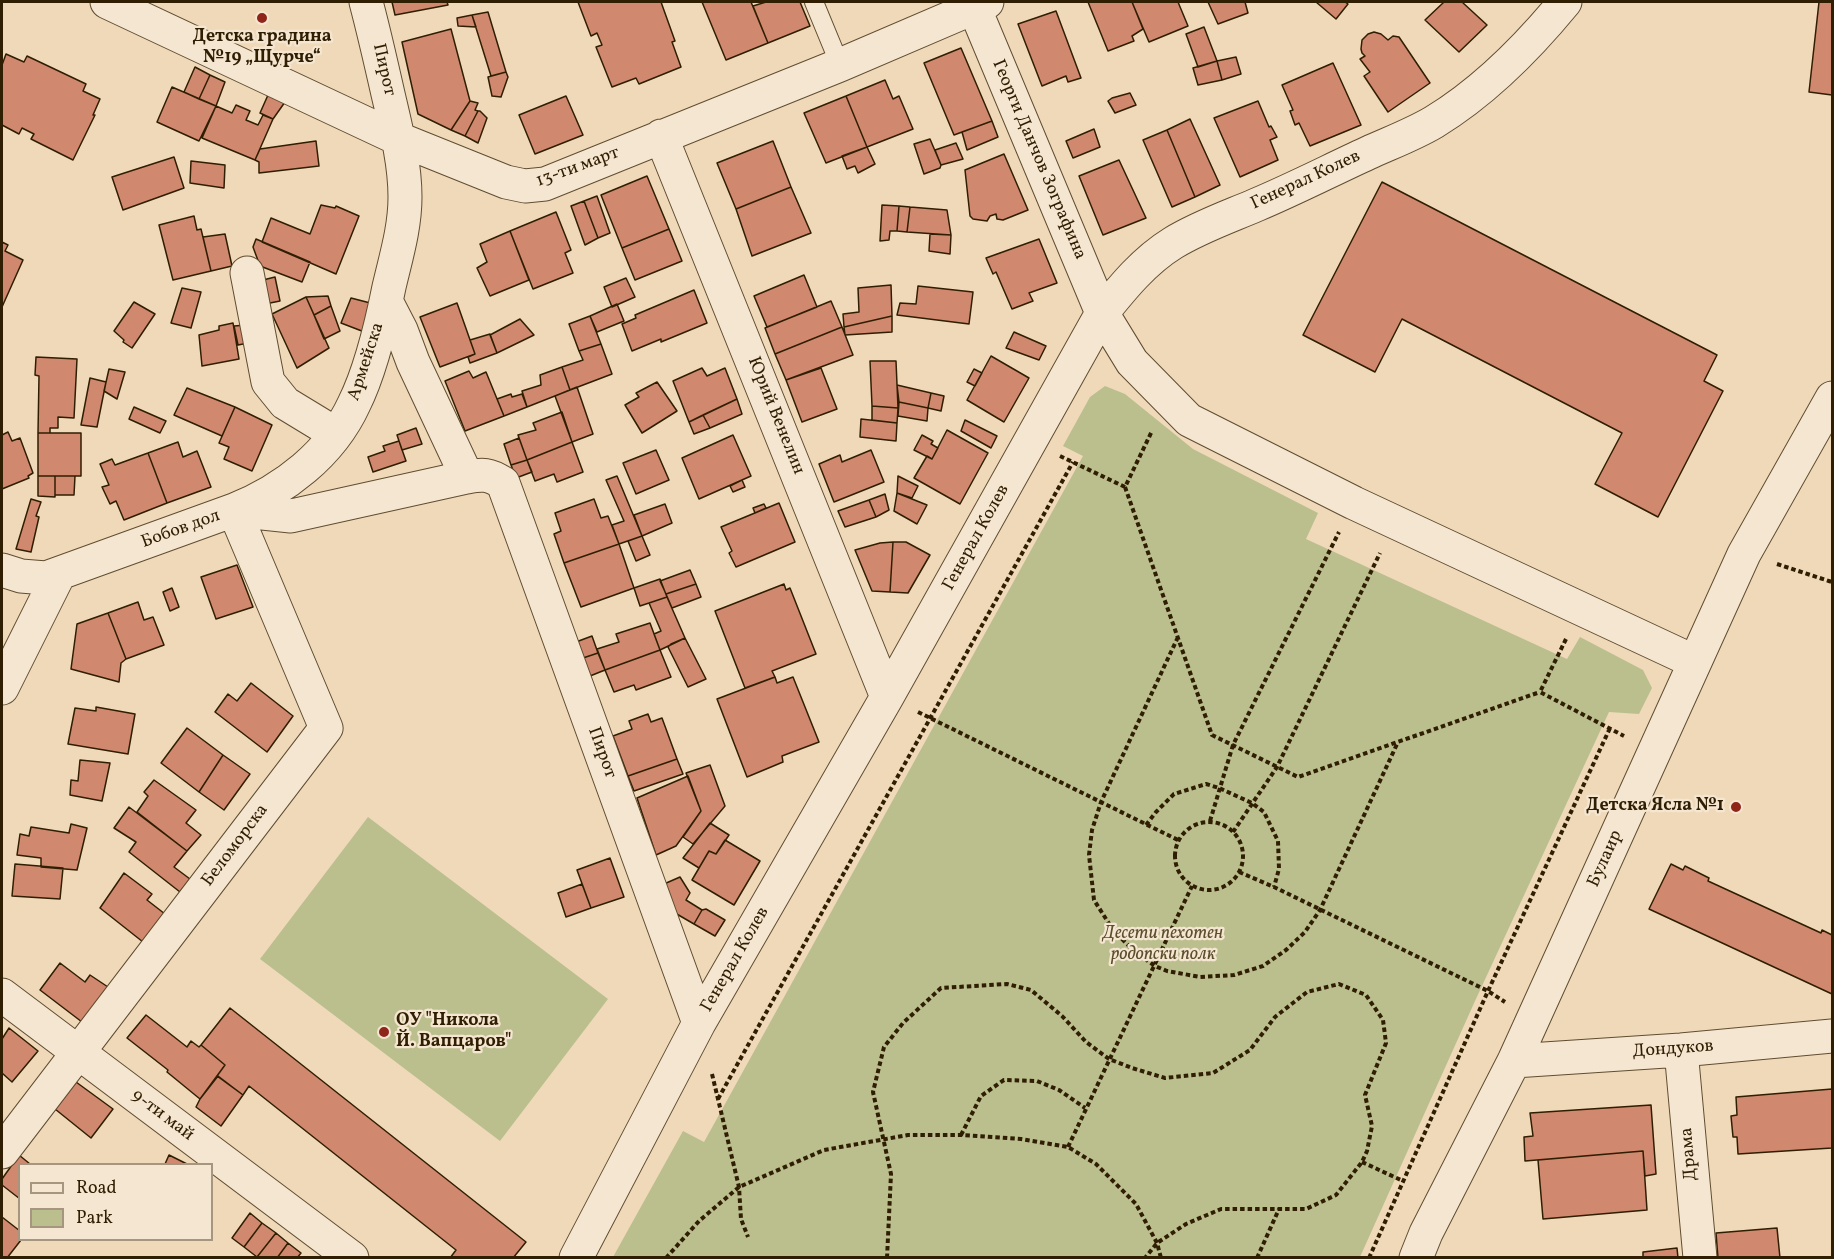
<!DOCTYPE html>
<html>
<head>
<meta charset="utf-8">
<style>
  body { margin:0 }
  #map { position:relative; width:1834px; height:1259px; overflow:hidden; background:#efd9b9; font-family:Vollkorn,serif }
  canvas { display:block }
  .frame { position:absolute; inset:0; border:3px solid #301e02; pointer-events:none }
  .legend { position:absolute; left:18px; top:1163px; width:195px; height:78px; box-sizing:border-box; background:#f5e6d2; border:2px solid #a6967f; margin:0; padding:8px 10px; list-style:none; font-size:18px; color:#301e02 }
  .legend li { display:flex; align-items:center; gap:12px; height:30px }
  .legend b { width:30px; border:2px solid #a6967f }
</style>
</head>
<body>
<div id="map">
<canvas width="1834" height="1259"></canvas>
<div class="frame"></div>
<ul class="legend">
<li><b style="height:8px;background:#f5e6d2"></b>Road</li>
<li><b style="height:16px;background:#bbbf8e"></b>Park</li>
</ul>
</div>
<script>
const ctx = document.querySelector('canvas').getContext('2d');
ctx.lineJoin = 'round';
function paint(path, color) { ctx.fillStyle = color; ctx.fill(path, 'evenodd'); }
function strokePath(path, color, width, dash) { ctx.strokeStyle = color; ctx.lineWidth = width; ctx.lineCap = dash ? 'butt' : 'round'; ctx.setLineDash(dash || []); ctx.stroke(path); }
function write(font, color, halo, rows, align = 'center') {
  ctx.font = font + ' Vollkorn,serif'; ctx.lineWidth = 4.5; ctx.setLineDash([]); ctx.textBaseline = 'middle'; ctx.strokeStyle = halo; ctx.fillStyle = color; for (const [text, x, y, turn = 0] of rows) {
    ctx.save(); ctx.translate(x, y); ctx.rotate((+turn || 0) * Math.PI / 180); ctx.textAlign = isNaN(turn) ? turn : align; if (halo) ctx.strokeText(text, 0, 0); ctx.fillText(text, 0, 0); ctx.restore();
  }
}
paint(new Path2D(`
  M1105,386L1125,394L1193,449L1318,513L1306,539L1567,659L1580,637L1643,670L1652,688L1639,714L1609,712L1475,1001L1360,1257H613L683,1131L704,1142L1083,456L1063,446L1090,397Z
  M368,817L608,999L500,1141L260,959Z`), '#bbbf8e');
const building = new Path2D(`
  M392,2H447L448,5L395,15Z
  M578,2H661L675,41L672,42L681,67L639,84L636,78L612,87L596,47L602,45L597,33L591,36Z
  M702,2H751L768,43L726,60Z
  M766,2H800L810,26L768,43L753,6Z
  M1088,2H1132L1143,29L1132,36L1134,41L1108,51Z
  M1132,2H1178L1188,26L1149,42Z
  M1208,2H1245L1248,13L1218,24Z
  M1316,2H1345L1348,4L1336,19Z
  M1444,2H1462L1487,25L1459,52L1425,20Z
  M1819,2H1832V95L1809,92Z
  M1056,11L1081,78L1068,82L1066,76L1042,86L1018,24Z
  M488,12L506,72L491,76L472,15Z
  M472,15L476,27L458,26L457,18Z
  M1204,27L1217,61L1198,67L1186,34Z
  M451,29L470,101L451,130L418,114L402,42Z
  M1374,32L1381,34L1388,40L1393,36L1399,37L1430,83L1388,112L1364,76L1370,72L1360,59L1365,56L1362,53L1361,49L1362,40L1368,34Z
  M961,48L992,121L954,135L924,63Z
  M6,54L24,62L27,56L86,84L83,91L100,99L93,115H95L73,160L31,139L34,134L22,128L19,134L2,125V65Z
  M1236,57L1241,74L1222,80L1217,61Z
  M1217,61L1222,80L1198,85L1193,68Z
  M1333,63L1361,125L1310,146L1299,123L1295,125L1290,111L1293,110L1282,85Z
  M195,67L210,75L199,99L184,92Z
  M506,72L508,77L501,97L492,96L488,77Z
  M210,75L225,82L216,106L199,99Z
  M885,80L893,99L899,96L913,129L867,147L846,96Z
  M172,87L216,106L199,141L157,122Z
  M1130,93L1136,105L1115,113L1108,101L1112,98Z
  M268,95L285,102L273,119L260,113Z
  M566,96L583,135L535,154L519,115Z
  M846,96L867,147L826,163L804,113Z
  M470,101L478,103L475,110L478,111L465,136L451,130Z
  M1258,101L1269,127L1271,126L1277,137L1270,140L1278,160L1240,177L1214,118Z
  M236,105L250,111L246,120L258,125L263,115L273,119L255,160L202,138L216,106L232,113Z
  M478,111H480L487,118L478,143L465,136Z
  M1190,119L1220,185L1195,197L1167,130Z
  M992,121L998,137L967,150L962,132Z
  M1094,129L1100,147L1073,158L1066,141Z
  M1167,130L1195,197L1172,207L1143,140Z
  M930,139L941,165L940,168L924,174L914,144Z
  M316,141L319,166L259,173V162L255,160L260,149Z
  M773,141L791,187L736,209L717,163Z
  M956,143L963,159L941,165L935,150Z
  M867,147L875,164L858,173L855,166L847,169L842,156Z
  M1004,154L1028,210L1003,220L997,219L996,214L990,216L987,221L973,219L970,216L965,170Z
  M174,157L184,188L123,210L112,177Z
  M1119,160L1146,218L1103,235L1079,176Z
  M191,161L225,165L224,188L190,183Z
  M647,176L669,229L622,248L601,195Z
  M1382,182L1717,355L1704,381L1723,391L1658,517L1595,484L1622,433L1402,319L1375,372L1303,335Z
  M791,187L811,233L752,256L736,209Z
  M597,196L610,233L598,238L584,201Z
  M584,201L598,238L585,245L571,206Z
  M321,205L335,208L336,206L359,216L336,274L262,242L271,218L310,234Z
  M882,205L899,206L897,231H890L889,240L880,241Z
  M899,206L910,207L907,232L897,231Z
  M910,207L947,210L951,235L907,232Z
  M556,212L571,250L565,253L573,273L533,289L510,231Z
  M194,216L197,230L201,229L211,271L173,280L159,225Z
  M669,229L682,261L635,280L622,248Z
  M510,231L529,280L490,296L477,268L487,262L480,244Z
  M225,234L232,266L211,271L203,237Z
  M930,234L951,235L950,254L929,251Z
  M256,239L310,262L302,282L260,266L253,247Z
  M1039,239L1057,283L1029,293L1033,301L1012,309L996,272L993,274L986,258Z
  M2,242L8,245L5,251L23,260L2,307Z
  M804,275L817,307L767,327L754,296Z
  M275,277L280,301L260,305L255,282Z
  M626,278L635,297L612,307L604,287Z
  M891,285L892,316L844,327L843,314L859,312L858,288Z
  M918,286L973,292L969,324L897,315L900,303L916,304Z
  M182,288L201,292L191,328L171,323Z
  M694,290L707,323L661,342V339L632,351L622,324L636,318L635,315Z
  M328,296L331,306L314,315L306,297Z
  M306,297L329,348L297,368L272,314Z
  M351,298L378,305L367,333L341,323Z
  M831,301L842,327L775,354L765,328Z
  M134,302L155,314L132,348L123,342L124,340L114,331Z
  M457,303L475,354L440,367L420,317Z
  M617,304L624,321L597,332L590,316Z
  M331,306L340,331L324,339L314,315Z
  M590,316L601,344L579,351L569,324Z
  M892,316V332L845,335L844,327Z
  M520,319L534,335L497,353L490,335Z
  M233,323L239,359L202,366L199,335L219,330V326Z
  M246,325L248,343L238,345L234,326Z
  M842,327L853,355L786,380L775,354Z
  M1014,332L1046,346L1039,360L1006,348Z
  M490,334L497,353L470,363L468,357L475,354L470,340Z
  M601,344L612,374L570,390L562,367L583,360L579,351Z
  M991,356L1029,378L1004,422L967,400Z
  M36,357L77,359L74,418L58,417V428H50V433H38L39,376L35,375Z
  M870,361H896L898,408L872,406Z
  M562,367L570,390L527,407L522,391L541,385L540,375Z
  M702,368L707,376L725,368L737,399L689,422L673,381Z
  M821,368L837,409L802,422L786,380Z
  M109,369L125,372L117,399L104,391Z
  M974,369L982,373L975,386L967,382Z
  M469,371L473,378L486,372L504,416L465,431L445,381Z
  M90,378L106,382L97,427L81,425Z
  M657,382L677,411L642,433L625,405L639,397L636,393Z
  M897,385L931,393L928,408L899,402Z
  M577,387L593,434L572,442L555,396Z
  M187,388L235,407L222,436L174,415Z
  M931,393L944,396L941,411L928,408Z
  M511,394L512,397L522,394L527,407L504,416L497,399Z
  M737,399L742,414L710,428L703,415Z
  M899,402L928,408L927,421L898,416Z
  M872,406L898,408L897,423L872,420Z
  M134,407L166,421L160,433L129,419Z
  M235,407L272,425L252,471L224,459L229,447L219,443Z
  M562,412L572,442L527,460L518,435L536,430L533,423Z
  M703,415L710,428L694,434L689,422Z
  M861,419L897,423L896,441L860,437Z
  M965,420L997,436L991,448L961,431Z
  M416,428L422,444L402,450L397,435Z
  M947,430L988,453L960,504L914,478L927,456L932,459Z
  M8,432L12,441L20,438L33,473L28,476L29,478L2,489V435Z
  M38,433H81V476H38Z
  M733,435L751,476L699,499L682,458Z
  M922,435L933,441L931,444L938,448L932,459L914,450Z
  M519,438L527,460L511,465L504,444Z
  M399,441L406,461L373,472L368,457L385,451L383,446Z
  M178,442L183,457L197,451L211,487L167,503L148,453Z
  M572,442L583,472L557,482L554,474L535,481L527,460Z
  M656,450L669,480L636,494L623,463Z
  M871,450L884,482L834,502L819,464L840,455L842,462Z
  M148,453L167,503L124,520L116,501L110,504L102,487L109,485L100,464L112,459L115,465Z
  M527,460L532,472L516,478L511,465Z
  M38,476H55V497L38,496Z
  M55,476H75L74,495H55Z
  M617,476L642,536L619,544L612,525L624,521L606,480Z
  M898,476L918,486L912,498L897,493Z
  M742,480L745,487L733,492L730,486Z
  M897,493L927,505L917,524L894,511Z
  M885,494L889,510L876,517L869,500Z
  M31,499L41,502L36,516L39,517L31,552L16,549Z
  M594,499L601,518L608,516L619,544L564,563L554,534L561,531L555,513Z
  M869,500L876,517L845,527L838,511Z
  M779,503L795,542L736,567L729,553L732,551L721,527Z
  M665,504L672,523L642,536L634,515Z
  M764,504L766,508L755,513L753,508Z
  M642,536L650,555L636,561L628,541Z
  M893,542H906L930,555L908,593L890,592Z
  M893,542L890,592L872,591L855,550L880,543Z
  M619,544L634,588L581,607L564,563Z
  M237,565L253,607L216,619L201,577Z
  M690,570L696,584L666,594L660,581Z
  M660,579L667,597L640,606L634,588Z
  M696,584L701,597L672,608L666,594Z
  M784,584L786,590L790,588L816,654L772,671L775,677L745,688L715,611Z
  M172,588L179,607L170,611L163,592Z
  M667,597L685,638L660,650L654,634L661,631L649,603Z
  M138,602L144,620L153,617L164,645L126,659L108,613Z
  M108,613L126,659L121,663L119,682L71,669L77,624Z
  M650,623L660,650L605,670L597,649L619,642L616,634Z
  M592,636L598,653L583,658L576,642Z
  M685,638L706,679L688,687L668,647L671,644Z
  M660,650L671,677L636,690L634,685L614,692L605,670Z
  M598,653L605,670L590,676L583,658Z
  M775,677L777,683L793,677L819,742L782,756L783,762L747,777L717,699Z
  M251,683L293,716L267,752L215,712L228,694L237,701Z
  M96,707L135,714L128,754L68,744L75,708L96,711Z
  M648,714L651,722L662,718L677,759L628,776L613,736L632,729L629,721Z
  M187,728L223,755L199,792L161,763Z
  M223,755L250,774L224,810L199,792Z
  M677,759L683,774L634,791L628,776Z
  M80,760L110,763L102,801L70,795L71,780L78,781Z
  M710,765L725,806L693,844L683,837L701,811L686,773Z
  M688,776L701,811L676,846L656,855L637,798Z
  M154,780L196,810L186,823L201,835L187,851L137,812L148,796L144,792Z
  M129,807L187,851L174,867L190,879L180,892L129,852L136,842L114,828Z
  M710,823L729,835L716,854L709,851L699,868L683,858Z
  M71,824L87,828L77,870L41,867V858L17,855L20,834L29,836L31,827L69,833Z
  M725,840L760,861L734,905L692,880L709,851L716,854Z
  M610,858L624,897L591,908L577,870Z
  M15,864L63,868L60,899L12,896Z
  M1671,864L1683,870L1685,866L1709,878L1708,881L1821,933L1822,930L1832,935V994L1649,909Z
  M124,873L152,894L147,900L165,914L143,942L100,908Z
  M680,877L690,893L686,900L702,910L694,924L675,913L664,884Z
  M582,884L591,908L566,917L558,893Z
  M706,909L725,920L715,936L694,924L702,910Z
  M60,963L85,982L90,975L108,987L82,1022L40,990Z
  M230,1008L526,1242L513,1258H450L456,1250L249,1086L243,1095L217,1076L225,1065L201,1045Z
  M146,1015L187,1047L191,1041L199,1047L201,1045L225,1065L200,1099L167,1072L168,1070L127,1038Z
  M9,1028L38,1051L12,1082L2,1073V1039Z
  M218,1076L243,1095L221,1126L196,1107L200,1099Z
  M76,1082L113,1109L91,1138L55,1109Z
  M1832,1089V1148L1738,1154L1737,1137H1733L1731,1116L1737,1115L1736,1097Z
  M1651,1105L1656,1174L1645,1176L1643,1151L1525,1161L1524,1137L1533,1136L1530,1113Z
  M1643,1151L1647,1210L1543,1219L1538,1160Z
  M19,1155L30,1164H20V1199L2,1185V1179Z
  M169,1155L187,1164H165Z
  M250,1213L262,1223L244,1247L232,1238Z
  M2,1217L20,1231L21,1240L7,1258H2Z
  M262,1223L276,1233L257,1257L244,1247Z
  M1777,1228L1780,1258H1718L1716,1233Z
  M276,1233L288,1243L277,1258H258L257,1257Z
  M288,1243L301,1253L297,1258H277Z
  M1677,1248L1678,1258H1643V1252Z`);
paint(building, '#d0886e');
strokePath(building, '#301e02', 1.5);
const service = new Path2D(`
  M814,2L840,65`);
const minor = new Path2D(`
  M107,2L399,139L506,182L525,186L545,184L840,65L987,2
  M974,7L1102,313L1132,362L1189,420L1354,503L1695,662
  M661,136L887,697
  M247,273L268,382L285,403L336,434
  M386,301L401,330L413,362L467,477
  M2,570L21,576L46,578L234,510L291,516L467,477C483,474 489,474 503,483L699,1023
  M2,688L59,574
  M2,995L352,1258
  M1681,1050L1700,1258
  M1514,1061L1681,1050L1832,1036
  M2,1152L326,728L234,510C284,490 331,454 354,404C370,372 382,322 389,287C396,257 405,228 405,197C405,163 396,128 388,94C381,63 374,32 366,2
  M576,1258L699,1023L887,697L1102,313C1123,287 1144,261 1173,243C1199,227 1228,217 1256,205C1294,189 1331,170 1368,153C1390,143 1414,134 1434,122C1485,91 1528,47 1565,2
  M1416,1258L1426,1233L1514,1061L1744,554L1832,398`);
strokePath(service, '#604d30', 20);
strokePath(minor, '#604d30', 35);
strokePath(new Path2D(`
  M1060,456L1125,487L1152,431
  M1125,487L1212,735L1298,777L1540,692
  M1777,564L1832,582
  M1178,637L1101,802L1092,830L1089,855L1094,900L1113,930L1134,951L1155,966L1167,971L1200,977L1234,975L1263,966L1286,950L1305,932L1320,910L1398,742
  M1566,639L1540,692L1624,736
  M918,712L1178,840
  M1210,821L1233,745L1339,532
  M1175 856a34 34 0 1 1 68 0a34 34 0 1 1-68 0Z
  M1146,825L1156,812L1174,794L1206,784L1219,788L1252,803L1264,812L1278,841L1279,869L1274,887
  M1233,832L1277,767L1380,553
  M1239,872L1274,887L1488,991L1505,1002
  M712,1074L739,1187L741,1219L748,1237
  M718,1099L1073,462
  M961,1135L981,1096L1004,1080L1037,1081L1059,1090L1085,1108
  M1068,1147L1192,886
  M1362,1162L1403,1181
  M666,1258L699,1221L739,1187L824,1150L908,1135H961L1021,1139L1068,1147L1096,1164L1136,1204L1157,1243L1161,1258
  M887,1258L891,1174L873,1092L884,1047L903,1023L941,988L1007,984L1031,990L1062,1016L1086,1042L1109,1059L1132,1068L1165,1078L1213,1073L1250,1050L1275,1017L1307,992L1339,984L1366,995L1383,1020L1386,1043L1365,1095L1372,1126L1367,1151L1362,1162L1336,1195L1306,1209H1221L1186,1224L1157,1243L1145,1258
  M1257,1258L1279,1209
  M1369,1258L1488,991L1610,728`), '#301e02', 4, [4.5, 3]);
strokePath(service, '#f5e6d2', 18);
strokePath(minor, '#f5e6d2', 33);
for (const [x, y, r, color] of [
  [262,18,6,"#8f2418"],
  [1736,807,6,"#8f2418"],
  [384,1032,6,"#8f2418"]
]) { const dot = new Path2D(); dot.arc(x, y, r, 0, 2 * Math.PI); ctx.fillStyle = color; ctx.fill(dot); strokePath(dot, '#f5e6d2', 2); }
write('bold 18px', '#301e02', '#f5e6d2', [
  ["Детска градина",262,38],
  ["№19 „Щурче“",262,59],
  ["Детска Ясла №1",1724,807,"right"],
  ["ОУ \"Никола",396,1022,"left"],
  ["Й. Вапцаров\"",396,1043,"left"]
]);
write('18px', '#301e02', '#f5e6d2', [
  ["Пирот",383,70,77],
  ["Георги Данчов Зографина",1038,160,67],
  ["13-ти март",578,168,-20],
  ["Генерал Колев",1306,181,-25],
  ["Армейска",367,362,-72],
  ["Юрий Венелин",775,416,68],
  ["Бобов дол",181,530,-20],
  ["Генерал Колев",977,538,-61],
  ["Пирот",601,753,70],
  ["Беломорска",236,846,-53],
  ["Булаир",1606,859,-66],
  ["Генерал Колев",736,960,-60],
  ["Дондуков",1673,1050,-4],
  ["9-ти май",162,1116,37],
  ["Драма",1690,1154,-95]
]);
write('italic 18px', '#5a4e2c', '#f5e6d2', [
  ["Десети пехотен",1163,935],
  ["родопски полк",1163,956]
]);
</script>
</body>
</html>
